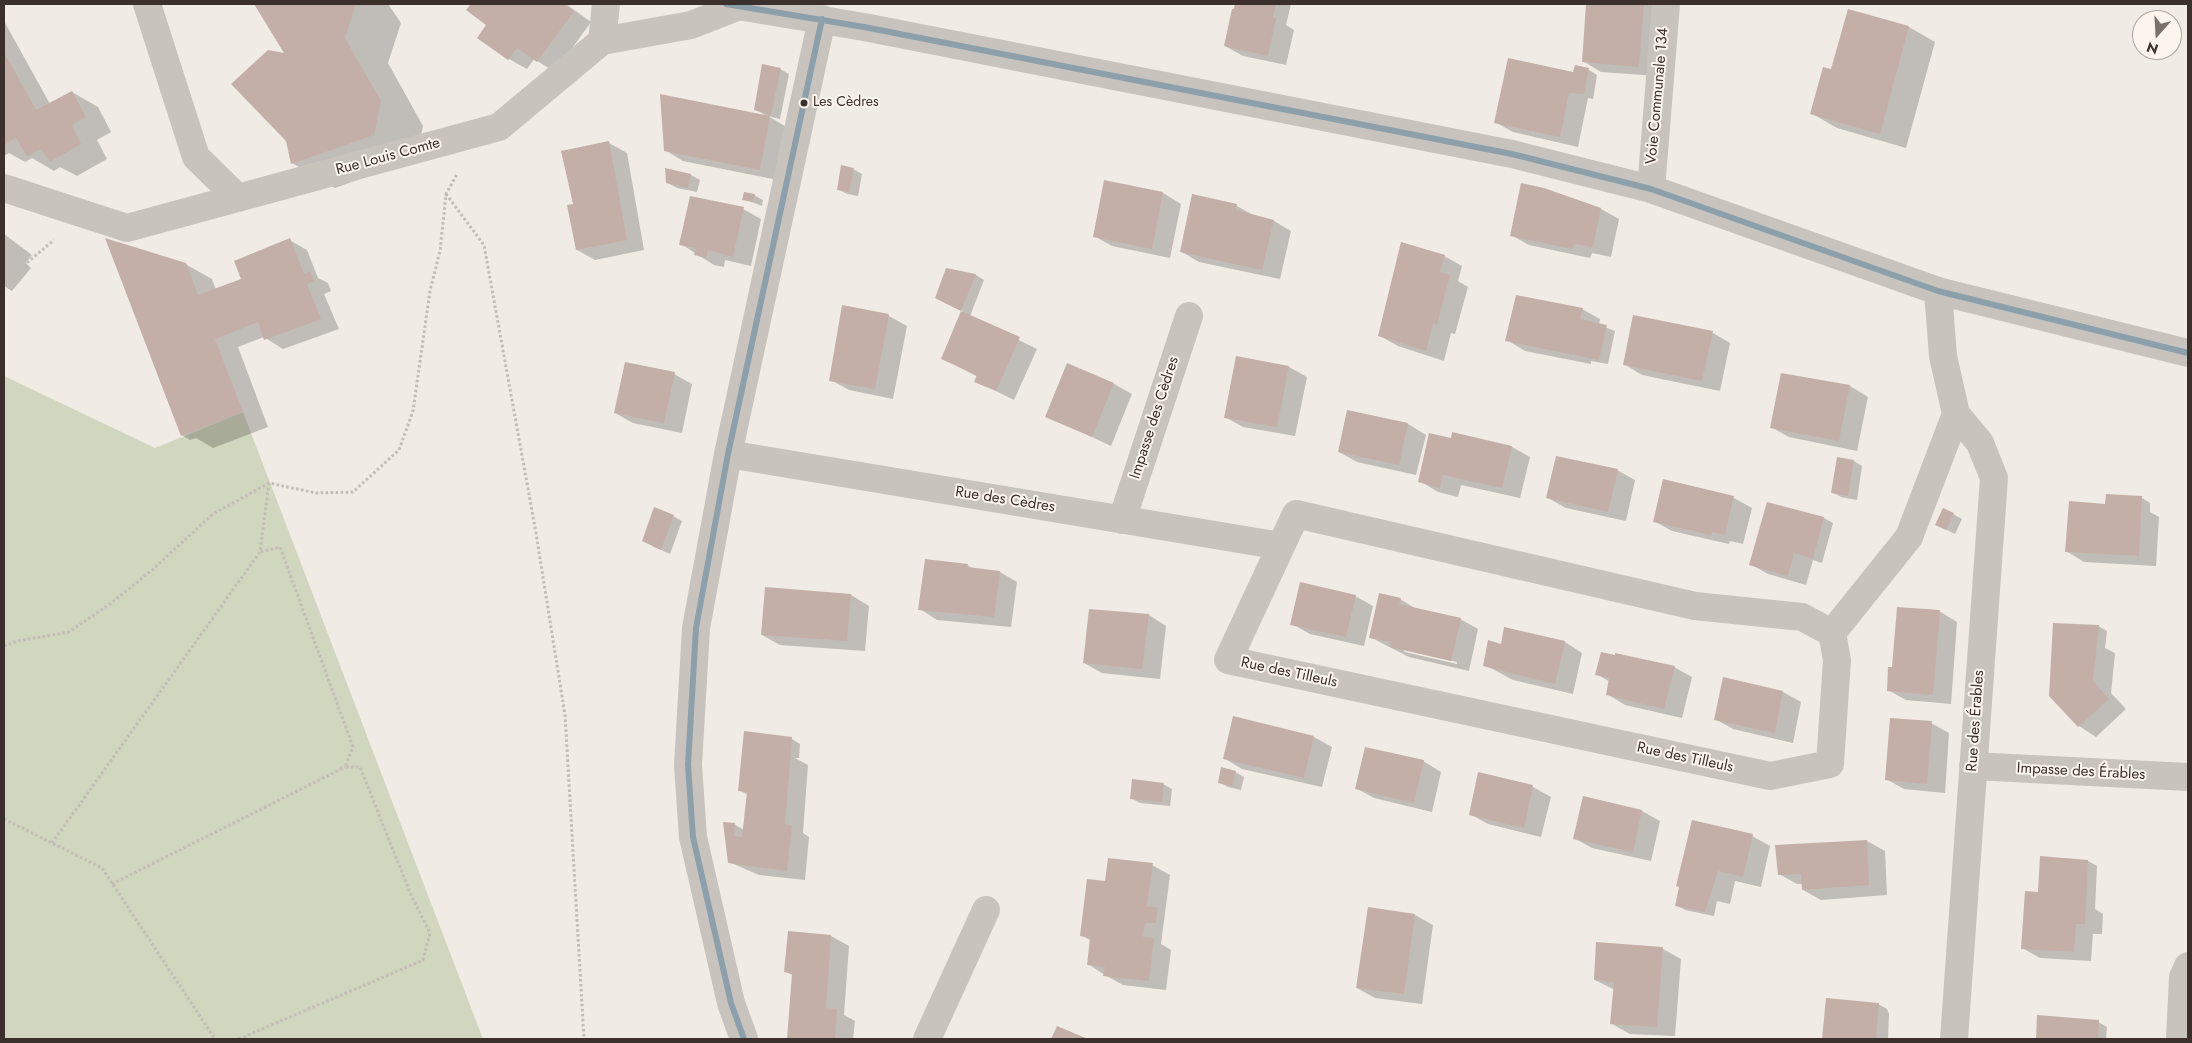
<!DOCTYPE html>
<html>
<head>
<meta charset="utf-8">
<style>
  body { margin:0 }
  #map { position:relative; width:2192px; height:1043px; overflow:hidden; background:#f0ebe5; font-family:Jost,sans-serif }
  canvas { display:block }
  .frame { position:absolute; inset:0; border:5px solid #3b302b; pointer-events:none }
  .north { position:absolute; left:2132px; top:10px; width:50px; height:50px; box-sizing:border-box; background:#fbf5ee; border:1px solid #aea6a0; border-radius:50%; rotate:199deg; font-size:14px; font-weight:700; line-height:20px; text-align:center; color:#3b302b }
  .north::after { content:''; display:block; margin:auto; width:18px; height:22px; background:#7a716c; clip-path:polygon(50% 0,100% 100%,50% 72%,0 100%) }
</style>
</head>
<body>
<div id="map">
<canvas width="2192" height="1043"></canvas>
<div class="frame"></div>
<div class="north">N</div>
</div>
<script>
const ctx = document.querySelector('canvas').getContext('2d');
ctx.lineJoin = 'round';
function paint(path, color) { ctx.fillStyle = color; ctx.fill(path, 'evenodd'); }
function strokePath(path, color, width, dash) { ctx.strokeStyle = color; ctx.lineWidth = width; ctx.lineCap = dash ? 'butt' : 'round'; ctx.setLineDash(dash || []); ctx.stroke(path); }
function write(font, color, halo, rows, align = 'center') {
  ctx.font = font + ' Jost,sans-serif'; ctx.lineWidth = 4; ctx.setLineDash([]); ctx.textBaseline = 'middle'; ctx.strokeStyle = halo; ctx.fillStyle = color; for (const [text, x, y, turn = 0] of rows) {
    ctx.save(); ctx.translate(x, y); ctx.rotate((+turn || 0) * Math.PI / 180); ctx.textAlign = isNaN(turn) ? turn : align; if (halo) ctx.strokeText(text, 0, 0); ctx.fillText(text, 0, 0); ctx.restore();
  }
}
paint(new Path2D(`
  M4,376L155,448L243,412L483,1039H4Z`), '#d1d6bf');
paint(new Path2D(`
  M256,4H388L401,23L388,63L423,126L416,159L335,188L292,163L286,55Z
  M472,4H566L591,22L555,72L534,59L527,69L509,59L488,25L468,10Z
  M1235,4H1291L1286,25L1294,30L1286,65L1243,56L1225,46Z
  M1588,4H1671L1657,76L1601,72L1583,61Z
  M1849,10L1909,27L1935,42L1906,148L1837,128L1811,113L1832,70Z
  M4,21L50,104L72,92L98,107L111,132L97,140L107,159L77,176L60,167L54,171L32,158L25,162L9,153L4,156Z
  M780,69L789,74L780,119L768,116L788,128L778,180L683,161L665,150L768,117L755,109Z
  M1589,70L1597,75L1593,99L1588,98L1578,147L1513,132L1495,122L1574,74Z
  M609,143L627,153L644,250L595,260L577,250L574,205Z
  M853,169L862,174L858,196L847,194L838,189Z
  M691,175L700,180L697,192L677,188L668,183Z
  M1105,181L1163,193L1181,204L1170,258L1112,246L1094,236Z
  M1544,189L1601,209L1619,219L1611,257L1592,253L1590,258L1529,245L1511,235Z
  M754,195L763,200L762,206L744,199Z
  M1237,206L1255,216L1274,221L1291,231L1280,279L1199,262L1182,252Z
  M743,209L761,219L751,266L725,260L724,267L714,265L681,244Z
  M4,234L32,255L26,263L31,268L12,291L4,286Z
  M289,240L307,250L318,278L328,283L331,291L324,294L339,329L283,349L264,337L238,347L268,427L213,448L196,438L190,440L182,435L185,264L212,279L216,290L242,280Z
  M1444,256L1462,266L1458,281L1468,287L1455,334L1451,333L1444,361L1398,346L1380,336Z
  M946,270L976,275L984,280L970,316L1037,349L1014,400L976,381L978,377L943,359L963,311L945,303Z
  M843,307L889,316L907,326L893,399L849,390L831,380Z
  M1582,309L1600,319L1599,325L1615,331L1608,364L1591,361V364L1525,351L1507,340Z
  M1713,333L1730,343L1720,391L1642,375L1624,364Z
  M1237,358L1289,367L1307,377L1295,436L1243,427L1225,417Z
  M1067,365L1114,384L1132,394L1111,446L1047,416Z
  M674,374L692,384L682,433L633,423L615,413Z
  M1850,386L1868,397L1857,451L1789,437L1771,427Z
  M1348,411L1408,424L1426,435L1416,475L1357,462L1339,452Z
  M1453,434L1512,447L1530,457L1520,498L1461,485L1458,497L1438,492L1420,481L1452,439Z
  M1854,461L1862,466L1857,500L1841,497L1832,492Z
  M1617,470L1635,480L1626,521L1566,508L1548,498Z
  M1664,481L1734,498L1752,508L1743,544L1730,541L1729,544L1672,531L1654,521Z
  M2142,498L2150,503V512L2159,517L2156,566L2084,562L2066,551L2106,504Z
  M1768,503L1824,518L1833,523L1822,563L1813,560L1806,585L1768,574L1750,564Z
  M1953,514L1962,519L1955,534L1937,525Z
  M673,516L682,521L670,554L652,546Z
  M967,565L974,569L1000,572L1017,582L1011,627L937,620L920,609Z
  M851,595L869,606L865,651L780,645L762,635Z
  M1355,596L1373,606L1364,646L1310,634L1292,624Z
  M1400,599L1418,610L1460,619L1478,629L1469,671L1409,657L1370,637ZM1402,649L1457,662V664L1405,652Z
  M1939,611L1957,622L1951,704L1906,700L1888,690L1894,668Z
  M1149,615L1166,626L1160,679L1102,673L1084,663Z
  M2098,626L2107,631L2105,648L2115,653L2111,693L2126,709L2096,737L2079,726Z
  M1565,642L1582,653L1573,694L1513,680L1485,665L1502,645Z
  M1616,657L1674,667L1692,677L1682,718L1625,705L1607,694L1610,682L1597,674Z
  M1724,678L1783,692L1801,702L1793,743L1733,729L1715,719Z
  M1931,723L1949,733L1945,793L1904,789L1886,779Z
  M1314,737L1332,747L1322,787L1242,769L1224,758Z
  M792,739L800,744L799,758H795L808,765L803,833L809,837L805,880L759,875L729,862L734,824L744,830L748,795L739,790Z
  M1423,761L1441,772L1432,812L1374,798L1356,788Z
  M1235,772L1244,777L1241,790L1228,787L1219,782Z
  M1479,774L1533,787L1551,797L1541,837L1488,824L1470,814Z
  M1163,784L1172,789L1170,806L1140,803L1131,798Z
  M1642,811L1660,821L1651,861L1592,848L1574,838Z
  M1752,836L1770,846L1761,887L1735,881L1730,904L1717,901L1714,916L1685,910L1676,905Z
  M1867,841L1885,851L1887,895L1821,900L1803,890V884H1797L1779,874Z
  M2070,859L2088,861L2097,866L2095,909L2103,914L2102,934H2093L2091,961L2040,958L2022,948Z
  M1152,865L1170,875L1161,944L1171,950L1166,990L1123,985L1105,975L1088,964L1091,941L1082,935Z
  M1415,915L1433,925L1422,1004L1375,998L1357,988Z
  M789,932L831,936L849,946L844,1015L855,1021L853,1039H788L794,976L785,971Z
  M1663,949L1681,959L1675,1036L1630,1034L1612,1024L1615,990L1595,980Z
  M1827,1000L1878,1004L1887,1009L1889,1014L1888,1039H1824Z
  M2038,1017L2098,1022L2107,1027L2106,1039H2037Z`), '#0003');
paint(new Path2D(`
  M254,4H356L345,38L381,101L374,135L291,164L286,141L231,84L268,50L284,53Z
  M471,4H564L574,11L537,62L517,48L508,60L477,38L486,25L466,10Z
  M1235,4H1276L1273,18H1276L1268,56L1224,46L1232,9H1234Z
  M1586,4H1644L1639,67L1582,62Z
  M1848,9L1909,26L1880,134L1810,114L1823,67L1831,69Z
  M4,52L36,110L72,91L86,117L72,125L81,144L50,162L41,149L27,156L16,138L4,145Z
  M1508,58L1573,72L1575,65L1589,68L1584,94L1569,93L1560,137L1494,123Z
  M762,64L781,68L771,115L754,110Z
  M660,94L770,116L760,170L664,151Z
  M609,141L627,240L576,250L567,205L573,204L561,151Z
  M841,165L854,168L849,192L837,190Z
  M665,168L691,174L688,188L666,183Z
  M1104,180L1163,192L1152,249L1093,237Z
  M1521,183L1544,188L1601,208L1593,247L1574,244L1572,249L1510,236Z
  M744,192L755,194L753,202L742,200Z
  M1192,194L1237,204L1236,210L1274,220L1262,270L1180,252Z
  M690,196L744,207L733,257L708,250L706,258L694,255L696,248L679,245Z
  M105,238L186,263L198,295L241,279L234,261L290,238L304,274L310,271L314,281L307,284L321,319L264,340L258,322L215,339L243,412L181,436Z
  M1401,242L1445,255L1440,272L1450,275L1437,325L1433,323L1426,351L1378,336Z
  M946,268L976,274L961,311L935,298Z
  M1516,295L1583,308L1580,319L1607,325L1599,360L1505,341Z
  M842,305L889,314L875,389L829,381Z
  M961,311L1020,337L996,391L974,382L977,375L941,359Z
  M1633,315L1713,331L1702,381L1623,365Z
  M1236,356L1289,366L1277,427L1224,418Z
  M625,362L675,372L664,423L614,413Z
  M1067,363L1114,383L1092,437L1045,417Z
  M1781,373L1850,385L1839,441L1770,428Z
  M1347,410L1408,423L1399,465L1338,452Z
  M1452,432L1512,446L1502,488L1443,475L1440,488L1418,482L1429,433L1451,438Z
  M1556,456L1618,469L1608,512L1546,498Z
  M1837,457L1854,460L1848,496L1831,493Z
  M1663,479L1734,496L1725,535L1712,532L1711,535L1653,522Z
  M2106,494L2142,496L2139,556L2065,552L2069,501L2105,504Z
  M1767,502L1824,517L1813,559L1794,553L1788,576L1749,565Z
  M654,507L674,515L661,550L642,541Z
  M1943,508L1954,513L1946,530L1935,525Z
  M925,559L968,564L967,567L1000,571L994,617L918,610Z
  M1300,582L1356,595L1346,637L1290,625Z
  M765,587L851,594L847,641L761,635Z
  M1379,593L1401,598L1399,604L1461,618L1451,661L1390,647L1391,642L1369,638Z
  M1897,607L1940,610L1933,695L1887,691L1888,667H1892Z
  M1089,609L1149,614L1142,669L1083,663Z
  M2053,623L2099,625L2093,681L2109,699L2078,727L2049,696Z
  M1504,627L1565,641L1555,684L1483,666L1488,640L1501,644Z
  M1601,652L1615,655V653L1675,666L1664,709L1606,695L1609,678L1595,675Z
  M1723,677L1783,691L1775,733L1714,720Z
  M1233,716L1314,736L1304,778L1223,759Z
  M1890,718L1932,721L1927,784L1885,780Z
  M744,731L792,737L785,824L792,826L787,871L728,863L723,822L735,823L734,836L742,837L747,792L738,791Z
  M1365,747L1424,760L1414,803L1355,789Z
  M1221,767L1236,771L1232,786L1218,783Z
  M1478,772L1533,785L1524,828L1469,815Z
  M1132,779L1164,783L1162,802L1130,799Z
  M1583,796L1642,810L1633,852L1573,839Z
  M1692,820L1753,834L1743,877L1718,871L1705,912L1675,906L1679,887L1676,886Z
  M1867,840L1869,885L1802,890L1801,874L1778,875L1775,845Z
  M2040,856L2088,860L2085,924H2076L2074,952L2021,949L2025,891L2038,892Z
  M1108,858L1153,863L1147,906L1158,908L1156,923H1145L1143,937L1154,938L1149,981L1103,976L1105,967L1087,965L1090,938L1080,936L1087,879L1105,881Z
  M1368,907L1415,914L1404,994L1356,988Z
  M788,931L831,935L826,1008L837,1009L835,1039H787L792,974L784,972Z
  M1596,942L1663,947L1657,1027L1610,1024L1614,982L1594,980Z
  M1826,998L1879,1003L1876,1039H1822Z
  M2037,1015L2099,1020L2098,1039H2036Z
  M1057,1026L1088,1039H1051Z`), '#c3afa7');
strokePath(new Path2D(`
  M446,194L484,245L536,533L565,715L584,1039
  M4,282L54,240
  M4,646L17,641L69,632L110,604L152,570L213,514L269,483
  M4,819L102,868L215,1039
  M52,843L260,552L269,483L316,493L353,492L399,450L413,411L430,291L440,251L446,194L457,174
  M112,884L345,767
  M239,1039L423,960L430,933L411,895L360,767H345L353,747L280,547L260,552`), '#c2bbb6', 3, [2.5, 2.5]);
strokePath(new Path2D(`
  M147,4L196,157L238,198
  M602,41L606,4
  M4,188L127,228L499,127L602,41L691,25L737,7
  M1651,189L1666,4
  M728,454L1281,546
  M1296,514L1695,606L1802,617L1832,633L1837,660L1830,764L1770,776L1228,660Z
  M1122,520L1189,316
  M1832,633L1909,537L1956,414L1943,356L1938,291
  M1973,766L2188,777
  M744,1039L731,1003L693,837L688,765L696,628L728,454L822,19
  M927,1039L986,910
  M1954,1039L1994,478L1980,443L1956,414
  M2180,1039L2183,977L2188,966`), '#c9c3be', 28);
strokePath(new Path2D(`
  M726,4L864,27L1512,154L1651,189L1938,291L2188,353`), '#c9c3be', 28);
strokePath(new Path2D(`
  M726,4L864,27L1512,154L1651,189L1938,291L2188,353
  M744,1039L731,1003L693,837L688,765L696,628L728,454L822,19`), '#8ca0ac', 6);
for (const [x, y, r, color] of [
  [804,103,4.5,"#3b302b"]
]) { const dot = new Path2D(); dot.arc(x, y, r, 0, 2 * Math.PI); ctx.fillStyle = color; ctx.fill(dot); strokePath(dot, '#fbf5ee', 2); }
write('14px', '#3b302b', '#fbf5ee', [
  ["Les Cèdres",813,103]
], 'left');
write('15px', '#3b302b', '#fbf5ee', [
  ["Voie Communale 134",1658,96,-85],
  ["Rue Louis Comte",388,157,-15],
  ["Impasse des Cèdres",1155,418,-72],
  ["Rue des Cèdres",1005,500,9],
  ["Rue des Tilleuls",1289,673,12],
  ["Rue des Érables",1976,721,-86],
  ["Rue des Tilleuls",1685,758,12],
  ["Impasse des Érables",2081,772,3]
]);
</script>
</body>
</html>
